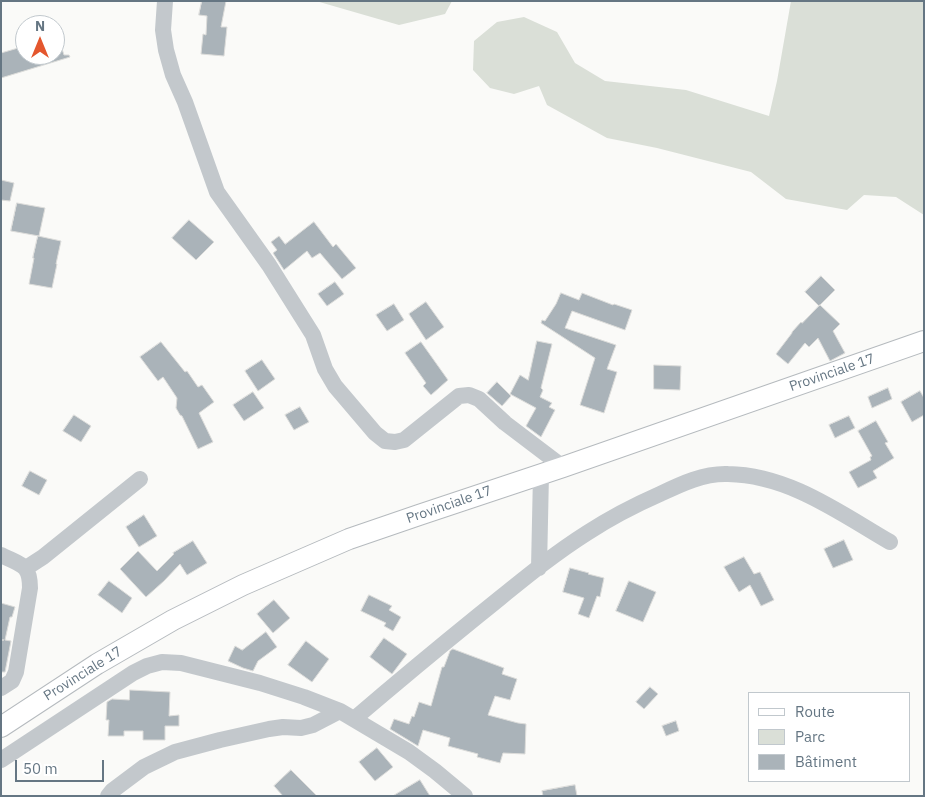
<!DOCTYPE html>
<html>
<head>
<meta charset="utf-8">
<style>
  body { margin:0 }
  #map { position:relative; width:925px; height:797px; overflow:hidden; background:#fafaf8; font-family:"IBM Plex Sans",sans-serif }
  canvas { display:block }
  .frame { position:absolute; inset:0; border:2px solid #657683; pointer-events:none }
  .legend { position:absolute; left:748px; top:692px; width:162px; height:90px; box-sizing:border-box; background:#fff; border:1px solid #c1c8cd; margin:0; padding:6px 9px; list-style:none; font-size:15px; color:#657683 }
  .legend li { display:flex; align-items:center; gap:10px; height:25px }
  .legend b { width:25px; border:1px solid #c1c8cd }
  .north { position:absolute; left:15px; top:15px; width:50px; height:50px; box-sizing:border-box; background:#fff; border:1px solid #c1c8cd; border-radius:50%; rotate:0deg; font-size:14px; font-weight:700; line-height:20px; text-align:center; color:#657683 }
  .north::after { content:''; display:block; margin:auto; width:18px; height:22px; background:#e4572e; clip-path:polygon(50% 0,100% 100%,50% 72%,0 100%) }
  .scale { position:absolute; left:15px; top:760px; width:89px; height:22px; box-sizing:border-box; border:2px solid #657683; border-top:0; padding-left:6px; font-size:15px; line-height:18px; white-space:nowrap; color:#657683; -webkit-text-stroke:4px #fff; paint-order:stroke }
</style>
</head>
<body>
<div id="map">
<canvas width="925" height="797"></canvas>
<div class="frame"></div>
<ul class="legend">
<li><b style="height:6px;background:#fff"></b>Route</li>
<li><b style="height:14px;background:#dadfd7"></b>Parc</li>
<li><b style="height:14px;background:#aab3b9"></b>Bâtiment</li>
</ul>
<div class="north">N</div>
<div class="scale">50 m</div>
</div>
<script>
const ctx = document.querySelector('canvas').getContext('2d');
ctx.lineJoin = 'round';
function paint(path, color) { ctx.fillStyle = color; ctx.fill(path, 'evenodd'); }
function strokePath(path, color, width, dash) { ctx.strokeStyle = color; ctx.lineWidth = width; ctx.lineCap = dash ? 'butt' : 'round'; ctx.setLineDash(dash || []); ctx.stroke(path); }
function write(font, color, halo, rows, align = 'center') {
  ctx.font = font + ' "IBM Plex Sans",sans-serif'; ctx.lineWidth = 5; ctx.setLineDash([]); ctx.textBaseline = 'middle'; ctx.strokeStyle = halo; ctx.fillStyle = color; for (const [text, x, y, turn = 0] of rows) {
    ctx.save(); ctx.translate(x, y); ctx.rotate((+turn || 0) * Math.PI / 180); ctx.textAlign = isNaN(turn) ? turn : align; if (halo) ctx.strokeText(text, 0, 0); ctx.fillText(text, 0, 0); ctx.restore();
  }
}
paint(new Path2D(`
  M316,1H452L445,14L399,25Z
  M791,1H924V215L896,197L864,195L847,210L786,199L751,172L657,148L607,138L547,105L539,86L514,94L490,88L473,70L474,41L497,22L524,17L557,32L575,63L605,81L686,90L769,116L777,81Z`), '#dadfd7');
const building = new Path2D(`
  M202,1H226L221,27H227L224,56L201,54L203,34L206,35L207,16L199,15Z
  M57,33L64,55H69L70,57L1,78V53L25,46V55H55V34Z
  M1,180L14,183L10,201L1,200Z
  M17,203L45,208L39,236L11,231Z
  M189,220L214,242L196,260L172,238Z
  M314,222L333,247L336,244L356,268L342,279L320,253L312,258L307,251L284,270L273,253L277,250L271,242L279,236L285,244Z
  M38,236L61,241L56,264H57L52,288L29,284L34,258H33Z
  M821,276L835,290L819,306L805,292Z
  M335,282L344,294L327,306L318,294Z
  M561,293L579,300L582,293L613,305L614,304L632,310L625,330L572,311L565,328L616,345L607,369L617,372L604,413L580,405L595,358L541,323L542,320L545,321L556,304Z
  M426,302L444,327L426,340L409,314Z
  M394,304L404,320L387,331L376,315Z
  M820,305L840,324L833,331L845,353L830,361L818,338L809,347L805,343L788,364L776,354L792,333V332L801,322L802,323Z
  M537,341L552,344L541,388L543,390L540,397L552,403L549,407L555,410L541,437L526,426L536,408L510,394L520,375L528,380Z
  M161,342L185,372L187,371L198,387L202,385L214,402L199,413L213,442L198,449L182,416L180,415L176,408L177,398L163,377L158,381L140,357Z
  M421,342L448,380L431,395L423,386L426,383L405,353Z
  M262,360L275,379L258,391L245,371Z
  M654,365L681,366L680,390L654,389Z
  M497,382L511,396L502,406L487,393Z
  M888,388L892,399L872,408L868,397Z
  M920,391L924,398V415L912,422L901,402Z
  M253,392L264,408L244,421L233,405Z
  M300,407L309,422L294,430L285,415Z
  M74,415L91,426L81,442L63,431Z
  M849,416L855,428L835,438L829,425Z
  M876,421L888,442L885,443L894,458L873,471L877,478L858,488L849,472L871,460L870,457L872,456L858,431Z
  M30,471L47,480L39,495L22,486Z
  M144,515L157,536L139,547L126,527Z
  M844,540L853,560L833,568L824,549Z
  M193,541L207,563L187,575L180,564L164,581L146,597L120,569L138,551L157,571L174,554L173,553Z
  M744,557L754,574L760,572L774,600L761,606L750,585L739,592L724,567Z
  M570,568L589,573L588,574L604,578L600,597L597,596L589,618L578,614L584,598L563,592Z
  M109,581L132,598L122,613L98,595Z
  M629,581L656,592L643,622L616,611Z
  M369,595L392,606L389,610L401,617L393,631L384,626L386,623L361,611Z
  M274,600L290,618L273,633L257,614Z
  M1,603L15,607L12,617H10L5,640L11,641L5,672H1V640H4H1Z
  M266,632L277,647L258,661L253,671L243,668L228,661L235,646L242,650Z
  M384,638L407,654L392,674L370,657Z
  M306,641L329,659L312,682L288,665Z
  M453,649L504,668L502,674L517,679L510,700L495,696L488,715L518,723L526,724L525,754L503,753L500,763L477,757L478,754L448,746L450,738L423,730L418,746L390,729L394,719L409,724L412,716L414,717L419,702L431,706L442,667H444L450,651Z
  M650,687L658,694L644,709L636,702Z
  M130,690L170,692L169,716L179,715V726H165V740H143V731H124V736H108L109,720H106L107,702L112,699L129,700Z
  M676,721L679,731L666,736L662,726Z
  M377,748L393,767L375,781L359,762Z
  M291,770L317,796H283L274,786Z
  M420,780L430,796H393Z
  M575,785L577,796H543L542,791Z`);
paint(building, '#aab3b9');
strokePath(building, '#dcdcda', 1);
const major = new Path2D(`
  M1,727L97,664L173,620L243,585L349,539L419,515L563,467L924,341`);
strokePath(major, '#b5babe', 22);
strokePath(new Path2D(`
  M165,1L163,30L166,50L173,75L185,102L217,192L269,265L313,335L325,369L335,386L375,433L385,441L395,442L404,440L459,396L469,395L479,399L505,423L563,467
  M1,555C21,565 30,564 30,588L16,672L12,681L1,688
  M26,568L43,557L140,479
  M539,568L541,474
  M354,719C395,684 437,649 479,615C514,587 549,557 587,533C610,518 635,505 660,494C681,484 704,473 728,474C789,475 840,513 890,542
  M1,760L133,673L147,666L162,662L181,663L260,683L304,697L340,711L409,752L435,771L465,796
  M108,796L112,791L144,767L175,752L220,740L269,729L283,727L301,728L313,725L340,711`), '#c3c8cc', 16);
strokePath(major, '#fff', 20);
write('14px', '#657683', '#fff', [
  ["Provinciale 17",832,373,-19],
  ["Provinciale 17",449,505,-19],
  ["Provinciale 17",83,674,-32]
]);
</script>
</body>
</html>
